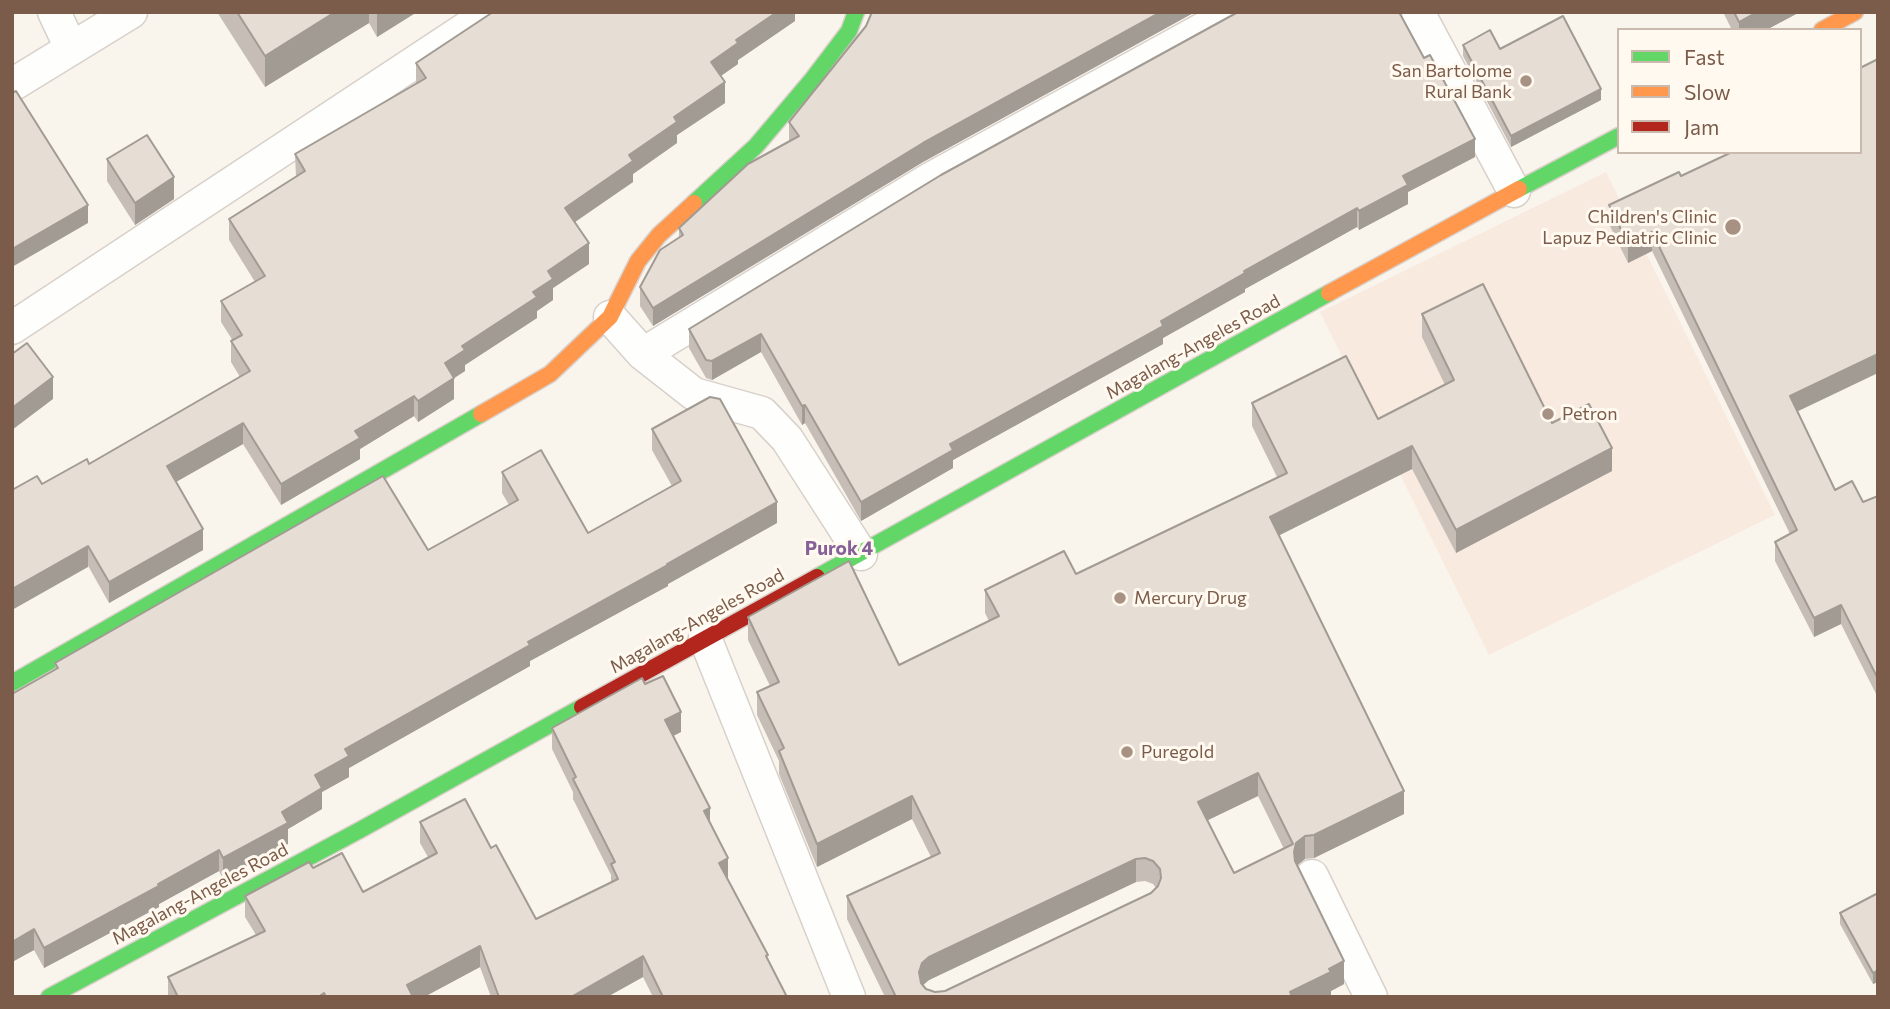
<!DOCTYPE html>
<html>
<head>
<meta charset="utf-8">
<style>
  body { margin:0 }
  #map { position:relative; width:1890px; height:1009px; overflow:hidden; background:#f9f5ed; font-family:Commissioner,sans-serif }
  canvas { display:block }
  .frame { position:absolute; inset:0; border:14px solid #7b5b49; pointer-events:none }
  .legend { position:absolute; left:1617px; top:28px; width:245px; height:126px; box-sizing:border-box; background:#fff9f0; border:2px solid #cabaad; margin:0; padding:9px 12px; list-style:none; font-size:21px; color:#7b5b49 }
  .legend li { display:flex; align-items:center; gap:14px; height:35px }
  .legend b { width:35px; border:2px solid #cabaad }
</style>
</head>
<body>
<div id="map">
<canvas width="1890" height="1009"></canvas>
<div class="frame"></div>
<ul class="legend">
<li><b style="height:9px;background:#63d668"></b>Fast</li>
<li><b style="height:9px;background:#ff974d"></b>Slow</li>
<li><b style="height:9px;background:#b3261e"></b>Jam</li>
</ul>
</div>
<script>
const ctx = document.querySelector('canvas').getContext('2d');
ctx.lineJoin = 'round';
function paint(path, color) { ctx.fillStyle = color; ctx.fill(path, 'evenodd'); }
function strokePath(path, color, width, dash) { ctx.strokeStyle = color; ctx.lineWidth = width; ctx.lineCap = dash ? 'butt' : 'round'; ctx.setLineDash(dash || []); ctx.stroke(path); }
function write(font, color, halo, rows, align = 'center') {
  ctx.font = font + ' Commissioner,sans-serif'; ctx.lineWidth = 6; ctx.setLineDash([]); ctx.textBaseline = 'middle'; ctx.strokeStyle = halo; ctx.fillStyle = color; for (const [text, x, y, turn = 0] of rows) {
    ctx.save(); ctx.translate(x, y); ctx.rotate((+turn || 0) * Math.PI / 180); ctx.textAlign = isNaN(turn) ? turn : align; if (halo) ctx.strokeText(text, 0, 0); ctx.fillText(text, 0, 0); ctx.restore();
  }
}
paint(new Path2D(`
  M1606,172L1775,515L1489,655L1320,312Z`), '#f9eae0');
const street = new Path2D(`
  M54,12L71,48
  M1418,12L1514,191
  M12,85L131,12
  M610,317L643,354L694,394L762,413L787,439L861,554
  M12,328L491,12
  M643,354L932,178L1234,12
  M705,638L849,997
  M1312,876L1371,997`);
const fast = new Path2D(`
  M1519,189L1619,136
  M694,203L756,146L811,81L849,31L856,12
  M817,577L1329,293
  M12,683L481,414
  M49,997L360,830L582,707`);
const slow = new Path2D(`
  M1822,30L1855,12
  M1329,293L1519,189
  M481,414L550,374L610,317L638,261L659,235L694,203`);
const jam = new Path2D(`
  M582,707L817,577`);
strokePath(street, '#d8d0ca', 35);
strokePath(fast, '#d9d0c9', 19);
strokePath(slow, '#d9d0c9', 19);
strokePath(jam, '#d9d0c9', 19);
strokePath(street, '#fefefc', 32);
strokePath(fast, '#63d668', 16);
strokePath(slow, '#ff974d', 16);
strokePath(jam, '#b3261e', 16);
paint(new Path2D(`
  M217,12H417L377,37L369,23L265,87Z
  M795,12V21L738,60V64L720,76L725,103L677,135V143L633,174V182L574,222L589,264L553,288V300L537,311V318L465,365V371L454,378V399L418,422L414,416L360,449V459L281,505L243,444L176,482L203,550L109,603L42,484L89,464L240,377L231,362V341H233L221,322V301L255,282L229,240V219L296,177L295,154L416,84V63Z
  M872,12H1195L923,162L653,326L640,306V287L679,238V228L789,141V122L866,26Z
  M1723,12H1800L1766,30H1732Z
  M1400,14L1475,157L1408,192V204L1359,230L1357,227L1245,289V292L1163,338V344L953,460V468L861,521L805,423L802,425L761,352L712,380L706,378L689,348V329Z
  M1463,45L1500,49L1601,100L1511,147L1463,56Z
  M107,159L174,199L135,225L107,181Z
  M1681,176L1835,490L1863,502L1878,496V698L1841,624L1814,637L1775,561V542L1790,534L1652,251L1628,263L1609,224V205Z
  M1422,314L1552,423L1612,471L1456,553L1412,469L1279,535L1404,814L1314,858L1305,859L1298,865L1344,984L1331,991V995L1328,997H885L847,919V896L931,857L912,819L817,867L779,774V761L757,715V692L770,686L748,640V617L899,665L989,621L985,613V590L1076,574L1277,477L1252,426V403L1378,419L1445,385L1422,337ZM1258,796L1284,849L1234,873L1207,820ZM1145,881L1153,884L1156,888L1151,893L945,991L935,992L926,989L923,985L929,980L1136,882Z
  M652,429L777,523L668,584V586L530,661V666L349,768V777L322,792V809L288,829V844L223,879L219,871L159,904V907L44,968L34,950L12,962V694L55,670V663L428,550L509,505L502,493V472L588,533L672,486L652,450Z
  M645,684L681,732L673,736L710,824L728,879H727L787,997H653L643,977L607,997H491L480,967L424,997H168V977L256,935L245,917V896L313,868L363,892L428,857L420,843V822L491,848L536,919L611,882V875L573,799V792L552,749V728Z
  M1878,893V982L1873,984L1840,924V913Z`), '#c6beb6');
paint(new Path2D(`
  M335,12H369V23L265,87V56Z
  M377,12H417L377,37Z
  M777,12H795V21L738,60V64L711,83V62L736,40Z
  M1161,12H1195L923,162L653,326V308L923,143Z
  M1757,12H1800L1766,30H1739V22Z
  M725,82V103L677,135V143L633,174V182L565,229V208L674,117Z
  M1601,89V100L1511,147V136Z
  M1475,139V157L1408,192V204L1359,230V211L1403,176Z
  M174,177V199L135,225V203Z
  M88,205V223L12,267V249Z
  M1357,208V227L1245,289V292L1163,338V344L953,460V468L861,521V502L950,444L1161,321L1244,271Z
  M1652,232V251L1628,263V244Z
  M589,243V264L553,288V300L537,311V318L465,365V371L445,384V363L462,346L548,271Z
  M761,334V352L712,380V361Z
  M1878,354V373L1790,415V396Z
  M53,377V399L12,430V408Z
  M454,378V399L418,422V401Z
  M414,396V416L360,449V459L281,505V484L355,431Z
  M805,405V423L802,425V406Z
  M243,423V444L167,487V466Z
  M1412,446V469L1270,540V517Z
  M1612,448V471L1456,553V530Z
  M777,502V523L668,584V586L530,661V666L349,768V777L322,792V809L288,829V844L223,879V858L282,812L315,775L345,749L528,642Z
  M203,529V550L109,603V582Z
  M88,546V567L12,610V589Z
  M1841,605V624L1814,637V618Z
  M681,712V732L665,740V720Z
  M1258,773V796L1198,825V802Z
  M1404,791V814L1314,858V835Z
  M912,796V819L817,867V844Z
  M710,808V828L704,811Z
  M1305,836V859L1296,866L1294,852L1296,843Z
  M219,850V871L159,904V907L44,968V948Z
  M728,858V879L719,883V863Z
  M1136,859V882L929,980L922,986L919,995V972L922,963L929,957Z
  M34,929V950L12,962V942Z
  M480,946V967L424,997H407V985Z
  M643,956V977L607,997H571Z
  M1344,961V984L1331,991V995L1328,997H1290V992L1329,969Z
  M1878,970V982L1873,984V973Z`), '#a19b94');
const building = new Path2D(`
  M237,12H335L265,56Z
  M493,12H777L736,40L738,43L711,62L725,82L674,117L677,122L629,155L633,161L565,208L589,243L548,271L553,279L533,292L537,297L462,346L465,350L445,363L454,378L418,401L414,396L355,431L360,438L281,484L243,423L167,466L203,529L109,582L88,546L12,589V490L37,476L42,484L87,459L89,464L250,371L231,341L242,335L221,301L265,276L229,219L305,171L295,154L426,78L416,63Z
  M1161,12L923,143L653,308L640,287L660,250L683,235L679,228L748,164L799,136L789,122L866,26L872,12Z
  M1238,12H1399L1424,58L1430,55L1475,139L1403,176L1408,185L1359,211L1357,208L1244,271L1245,273L1161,321L1163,326L950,444L953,450L861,502L805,405L802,406L761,334L712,361L706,360L689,329L941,175Z
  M1734,12H1757L1739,22Z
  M1563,16L1601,89L1511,136L1463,45L1490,30L1500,49Z
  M1878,59V354L1790,396L1835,490L1852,481L1863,502L1878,496V679L1841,605L1814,618L1775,542L1797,530L1652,232L1628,244L1609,205L1679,172L1681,176L1732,152H1860V68Z
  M12,90L14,92L16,91L88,205L12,249Z
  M147,135L174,177L135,203L107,159Z
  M1483,284L1552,423L1589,404L1612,448L1456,530L1412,446L1270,517L1404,791L1314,835L1305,836L1296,843L1294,852L1295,861L1344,961L1329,969L1331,972L1290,992L1292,997H896L847,896L940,853L912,796L817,844L779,751L784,748L757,692L779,682L748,617L849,561L899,665L999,616L985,590L1064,551L1076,574L1287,473L1252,403L1346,356L1378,419L1454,380L1422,314ZM1258,773L1293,844L1234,873L1198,802ZM1145,858L1153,861L1160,869L1161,878L1158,886L1151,893L945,991L935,992L926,989L921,983L919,972L922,963L929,957L1136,859Z
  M27,343L53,377L12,408V354Z
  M710,397L720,399L777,502L667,564L668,565L528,642L530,645L345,749L349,756L315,775L322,788L282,812L288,823L223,858L219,850L158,884L159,886L44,948L34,929L12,942V694L58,668L55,663L383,476L428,550L518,500L502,472L541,450L588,533L681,481L652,429Z
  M663,676L681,712L665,720L710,808L704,811L728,858L719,863L768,955L766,956L787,997H663L643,956L571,997H499L480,946L407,985L413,997H326L324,993L318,997H178L168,977L265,931L245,896L309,862L313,868L342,853L363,892L437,853L420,822L465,799L491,848L496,845L536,919L618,879L611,864L615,862L573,779L576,777L552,728L642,678L645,684Z
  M1878,893V970L1873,973L1840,913Z`);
paint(building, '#e6ddd4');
strokePath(building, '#a19b94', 2);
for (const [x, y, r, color] of [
  [1526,81,7,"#a79182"],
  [1733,227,9,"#a79182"],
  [1548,414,7,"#a79182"],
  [1120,598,7,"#a79182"],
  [1127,752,7,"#a79182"]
]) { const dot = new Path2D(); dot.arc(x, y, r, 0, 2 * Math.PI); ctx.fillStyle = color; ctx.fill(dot); strokePath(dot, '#fff9f0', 2.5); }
write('18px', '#7b5b49', '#fff9f0', [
  ["San Bartolome",1512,71,"right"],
  ["Rural Bank",1512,92,"right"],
  ["Children's Clinic",1717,217,"right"],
  ["Lapuz Pediatric Clinic",1717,238,"right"],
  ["Petron",1562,414],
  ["Mercury Drug",1134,598],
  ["Puregold",1141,752]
], 'left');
write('18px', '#7b5b49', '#fff9f0', [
  ["Magalang-Angeles Road",1193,347,-29],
  ["Magalang-Angeles Road",697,621,-29],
  ["Magalang-Angeles Road",200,894,-28]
]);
write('bold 19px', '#866197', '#fff9f0', [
  ["Purok 4",839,549]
]);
</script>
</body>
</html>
